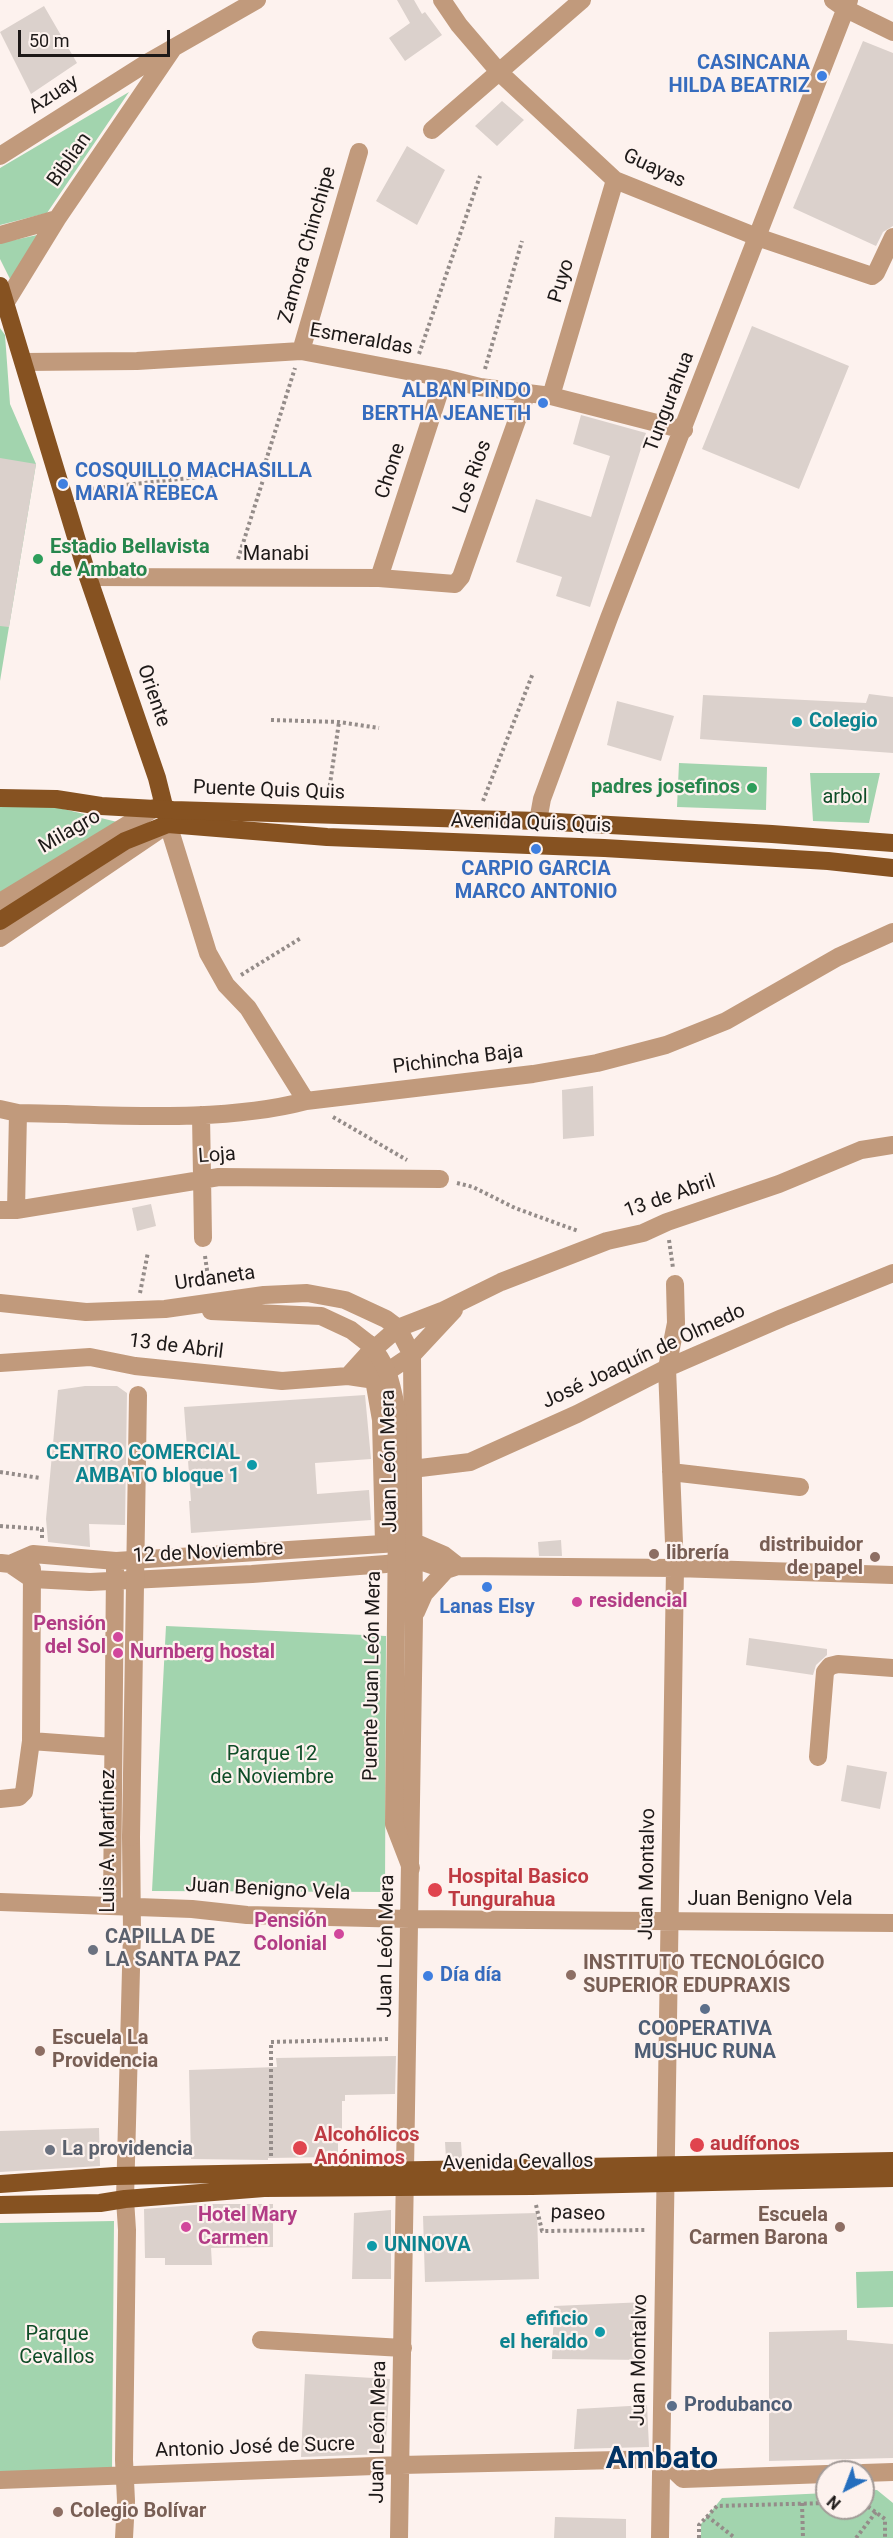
<!DOCTYPE html>
<html>
<head>
<meta charset="utf-8">
<style>
  body { margin:0 }
  #map { position:relative; width:893px; height:2538px; overflow:hidden; background:#fdf2ee; font-family:Roboto,sans-serif }
  canvas { display:block }
  .north { position:absolute; left:815px; top:2460px; width:60px; height:60px; box-sizing:border-box; background:#fdf2ee; border:2px solid #a39b98; border-radius:50%; rotate:222deg; font-size:16px; font-weight:700; line-height:24px; text-align:center; color:#1d1918 }
  .north::after { content:''; display:block; margin:auto; width:21px; height:27px; background:#256ebe; clip-path:polygon(50% 0,100% 100%,50% 72%,0 100%) }
  .scale { position:absolute; left:18px; top:30px; width:152px; height:27px; box-sizing:border-box; border:3px solid #1d1918; border-top:0; padding-left:8px; font-size:18px; line-height:21px; white-space:nowrap; color:#1d1918; -webkit-text-stroke:4px #fdf2ee; paint-order:stroke }
</style>
</head>
<body>
<div id="map">
<canvas width="893" height="2538"></canvas>
<div class="north">N</div>
<div class="scale">50 m</div>
</div>
<script>
const ctx = document.querySelector('canvas').getContext('2d');
ctx.lineJoin = 'round';
function paint(path, color) { ctx.fillStyle = color; ctx.fill(path, 'evenodd'); }
function strokePath(path, color, width, dash) { ctx.strokeStyle = color; ctx.lineWidth = width; ctx.lineCap = dash ? 'butt' : 'round'; ctx.setLineDash(dash || []); ctx.stroke(path); }
function write(font, color, halo, rows, align = 'center') {
  ctx.font = font + ' Roboto,sans-serif'; ctx.lineWidth = 4.5; ctx.setLineDash([]); ctx.textBaseline = 'middle'; ctx.strokeStyle = halo; ctx.fillStyle = color; for (const [text, x, y, turn = 0] of rows) {
    ctx.save(); ctx.translate(x, y); ctx.rotate((+turn || 0) * Math.PI / 180); ctx.textAlign = isNaN(turn) ? turn : align; if (halo) ctx.strokeText(text, 0, 0); ctx.fillText(text, 0, 0); ctx.restore();
  }
}
paint(new Path2D(`
  M129,92L47,213L0,225V168Z
  M42,234L10,279L0,259V243Z
  M0,328L5,335L10,404L36,464L0,681Z
  M679,763L767,767L766,810L677,807Z
  M810,773H880L869,823L813,821Z
  M0,806L55,807L134,826L0,904Z
  M166,1626L386,1636L385,1892L152,1891Z
  M114,2221L112,2471L0,2472V2223Z
  M893,2271V2307L857,2308L856,2272Z
  M877,2490L893,2503V2538H701V2524L722,2498L827,2493V2508H863V2491Z`), '#a2d4ae');
paint(new Path2D(`
  M397,0H414L422,14L425,12L442,35L405,61L389,38L410,23Z
  M44,6L77,63L31,94L0,32Z
  M863,41L893,53V226L883,232L876,246L793,208Z
  M502,101L524,120L497,146L475,126Z
  M407,146L445,170L417,225L376,201Z
  M752,326L849,366L799,489L702,449Z
  M581,415L646,433L590,607L556,596L562,577L516,562L536,499L591,517L610,456L573,444Z
  M0,458L36,464L9,627L0,626Z
  M869,694L893,697V753L700,739L703,695L866,703Z
  M617,701L674,716L661,761L607,745Z
  M593,1086L594,1136L563,1139L562,1090Z
  M151,1204L156,1226L137,1231L132,1208Z
  M85,1386H117L127,1393L125,1525L89,1524L90,1547L48,1542L46,1519L58,1390Z
  M365,1395L371,1459L315,1463L317,1494L369,1490L371,1520L191,1533L189,1501H191L184,1407Z
  M561,1540L562,1556H539L538,1542Z
  M749,1638L827,1649V1655L816,1665L813,1675L746,1665Z
  M847,1765L887,1772L880,1809L841,1801Z
  M396,2056L395,2094L345,2095V2101H342V2140H338V2157L268,2158V2160L191,2159L189,2070L277,2067L276,2058Z
  M99,2128L100,2166L0,2172V2131Z
  M445,2142H461L462,2158H446Z
  M207,2204H273V2247L211,2248L212,2265H165V2258H145L144,2209Z
  M391,2210V2279H352L354,2213Z
  M537,2213L539,2279L425,2282L423,2216Z
  M646,2302V2360L552,2359L554,2306Z
  M847,2330V2340L893,2344V2458L769,2461V2332Z
  M305,2374L390,2379L385,2454L301,2457Z
  M647,2405L649,2447L574,2449L577,2409Z
  M555,2517L626,2519V2538H554Z`), '#dbd1cc');
strokePath(new Path2D(`
  M419,354L480,176
  M485,369L522,241
  M79,490L263,470
  M238,559L263,480V470L295,368
  M271,720L339,722L379,728
  M328,798L339,722
  M483,801L533,673
  M241,975L301,938
  M333,1117L407,1160
  M457,1183L473,1187L515,1208L578,1231
  M669,1240L673,1268
  M205,1256L209,1284
  M140,1293L148,1252
  M0,1472L40,1478
  M0,1526L42,1529V1538
  M271,2156V2042L389,2039
  M536,2205L542,2231L646,2230
  M802,2503L803,2538
  M863,2503L885,2519V2538
  M707,2516L735,2538
  M699,2538V2525L717,2506L827,2503
  M856,2538L876,2512`), '#948c89', 4, [3, 3]);
strokePath(new Path2D(`
  M442,0L459,25L500,73L615,180L757,237L872,276L876,273L893,237
  M833,0L846,9L893,32
  M432,130L582,0
  M0,156L145,64L257,0
  M0,235L57,219
  M6,302L57,219L174,47
  M301,351L359,152
  M24,362L137,361L301,351L444,378L480,387L551,396L684,430
  M551,396L615,180
  M88,577L379,578L455,584L461,577L527,392
  M379,578L444,378
  M538,821L542,799L609,618L849,0
  M0,902L160,805
  M0,938L168,824L208,953L226,985L248,1008L306,1101
  M0,1109L18,1113C108,1114 219,1124 306,1101L533,1074L597,1063L666,1045L726,1021L838,957L893,932
  M201,1115L203,1238
  M0,1210H16L219,1177L440,1179
  M16,1210L18,1113
  M0,1303L86,1312L165,1309L264,1295L307,1293L345,1300L386,1319L398,1328L412,1355L414,1617L399,2538
  M211,1311L321,1316L351,1330L369,1344
  M0,1363L90,1357L135,1366L282,1381L348,1376L375,1380L412,1355L454,1310
  M372,1368L381,1420L384,1544
  M348,1376L367,1355L398,1328L442,1311L501,1282L607,1241L643,1233L667,1222L779,1184L861,1150L893,1145
  M412,1469L470,1462L577,1414L667,1368L782,1318L893,1273
  M671,1472L800,1487
  M1,1563L10,1564L33,1554L116,1561L414,1542L444,1555L458,1566
  M10,1564L32,1579L90,1582L252,1574L386,1564L414,1559L446,1570L458,1566L675,1568L893,1575
  M416,1612L424,1594L446,1570
  M31,1741L113,1747
  M818,1757L825,1672L830,1666L838,1664L893,1668
  M0,1799L19,1797L24,1792L31,1741L32,1569
  M0,1902L192,1909L247,1915L410,1919L893,1923
  M112,1906L115,1569
  M261,2340L403,2348
  M863,2473L893,2472
  M0,2480L401,2465L662,2459L683,2479L827,2474
  M124,2538L126,2501L124,2460L127,2230L125,2199L132,1931L131,1837
  M660,2538L675,1568L667,1368L676,1323L675,1284`), '#c19a7c', 18);
strokePath(new Path2D(`
  M0,286L88,577L157,778L168,822
  M538,821L772,834L893,843
  M0,921L125,841L168,824L327,837L604,848L828,861L893,868
  M0,2184L115,2176L893,2161
  M0,2205L100,2203L125,2199L264,2188L532,2186L893,2178`), '#865221', 18);
strokePath(new Path2D(`
  M369,1344C390,1366 392,1388 398,1417L394,1824L411,1868
  M131,1837L138,1395`), '#c19a7c', 18);
strokePath(new Path2D(`
  M0,798L56,799L101,806L173,810L538,821`), '#865221', 18);
for (const [x, y, r, color] of [
  [822,76,6,"#3f7fe0"],
  [543,403,6,"#3f7fe0"],
  [63,484,6,"#3f7fe0"],
  [38,559,6,"#2e9e5b"],
  [797,722,6,"#0f9aa8"],
  [752,788,6,"#2e9e5b"],
  [536,849,6,"#3f7fe0"],
  [252,1465,6,"#0f9aa8"],
  [654,1554,6,"#8d6e63"],
  [875,1557,6,"#8d6e63"],
  [487,1587,6,"#3f7fe0"],
  [577,1602,6,"#d1479c"],
  [118,1637,6,"#d1479c"],
  [118,1653,6,"#d1479c"],
  [435,1890,8,"#e0444e"],
  [339,1934,6,"#d1479c"],
  [93,1950,6,"#6b7280"],
  [571,1975,6,"#8d6e63"],
  [428,1976,6,"#3f7fe0"],
  [705,2009,6,"#5c6f8a"],
  [40,2051,6,"#8d6e63"],
  [697,2145,8,"#e0444e"],
  [300,2148,8,"#e0444e"],
  [50,2150,6,"#6b7280"],
  [186,2227,6,"#d1479c"],
  [840,2227,6,"#8d6e63"],
  [372,2246,6,"#0f9aa8"],
  [600,2332,6,"#0f9aa8"],
  [672,2406,6,"#5c6f8a"],
  [58,2512,6,"#8d6e63"]
]) { const dot = new Path2D(); dot.arc(x, y, r, 0, 2 * Math.PI); ctx.fillStyle = color; ctx.fill(dot); strokePath(dot, '#fdf2ee', 2); }
write('bold 20px', '#366cbe', '#fdf2ee', [
  ["CASINCANA",810,64],
  ["HILDA BEATRIZ",810,87],
  ["ALBAN PINDO",531,392],
  ["BERTHA JEANETH",531,415],
  ["COSQUILLO MACHASILLA",75,472,"left"],
  ["MARIA REBECA",75,495,"left"],
  ["CARPIO GARCIA",536,870,"center"],
  ["MARCO ANTONIO",536,893,"center"],
  ["Lanas Elsy",487,1608,"center"],
  ["Día día",440,1976,"left"]
], 'right');
write('20px', '#1d1918', '#fdf2ee', [
  ["Azuay",54,95,-33],
  ["Biblian",70,160,-55],
  ["Guayas",654,169,25],
  ["Zamora Chinchipe",308,245,-74],
  ["Puyo",562,281,-73],
  ["Esmeraldas",361,340,10],
  ["Tungurahua",670,402,-69],
  ["Chone",391,471,-72],
  ["Los Rios",473,477,-70],
  ["Manabi",276,555],
  ["Oriente",153,696,71],
  ["Puente Quis Quis",269,791,2],
  ["Avenida Quis Quis",531,824,2],
  ["Milagro",70,832,-30],
  ["Pichincha Baja",458,1060,-7],
  ["Loja",217,1156,-4],
  ["13 de Abril",670,1197,-19],
  ["Urdaneta",215,1279,-8],
  ["13 de Abril",176,1347,7],
  ["José Joaquín de Olmedo",644,1357,-25],
  ["Juan León Mera",390,1461,-91],
  ["12 de Noviembre",208,1553,-3],
  ["Puente Juan León Mera",373,1676,-89],
  ["Luis A. Martínez",109,1841,-90],
  ["Juan Montalvo",648,1874,-89],
  ["Juan Benigno Vela",268,1890,3],
  ["Juan Benigno Vela",770,1900],
  ["Juan León Mera",387,1946,-89],
  ["Avenida Cevallos",518,2163,-1],
  ["paseo",578,2214,2],
  ["Juan Montalvo",640,2360,-89],
  ["Juan León Mera",379,2432,-89],
  ["Antonio José de Sucre",255,2448,-2]
]);
write('bold 20px', '#27864d', '#fdf2ee', [
  ["Estadio Bellavista",50,548],
  ["de Ambato",50,571],
  ["padres josefinos",740,788,"right"]
], 'left');
write('bold 20px', '#0d838f', '#fdf2ee', [
  ["Colegio",809,722],
  ["CENTRO COMERCIAL",240,1454,"right"],
  ["AMBATO bloque 1",240,1477,"right"],
  ["UNINOVA",384,2246],
  ["efificio",588,2320,"right"],
  ["el heraldo",588,2343,"right"]
], 'left');
write('20px', '#0e4c27', '#fdf2ee', [
  ["arbol",845,798],
  ["Parque 12",272,1755],
  ["de Noviembre",272,1778],
  ["Parque",57,2335],
  ["Cevallos",57,2358]
]);
write('bold 20px', '#785e54', '#fdf2ee', [
  ["distribuidor",863,1546,"right"],
  ["de papel",863,1569,"right"],
  ["librería",666,1554],
  ["INSTITUTO TECNOLÓGICO",583,1964],
  ["SUPERIOR EDUPRAXIS",583,1987],
  ["Escuela La",52,2039],
  ["Providencia",52,2062],
  ["Escuela",828,2216,"right"],
  ["Carmen Barona",828,2239,"right"],
  ["Colegio Bolívar",70,2512]
], 'left');
write('bold 20px', '#b23c85', '#fdf2ee', [
  ["residencial",589,1602],
  ["Pensión",106,1625,"right"],
  ["del Sol",106,1648,"right"],
  ["Nurnberg hostal",130,1653],
  ["Pensión",327,1922,"right"],
  ["Colonial",327,1945,"right"],
  ["Hotel Mary",198,2216],
  ["Carmen",198,2239]
], 'left');
write('bold 20px', '#be3a42', '#fdf2ee', [
  ["Hospital Basico",448,1878],
  ["Tungurahua",448,1901],
  ["Alcohólicos",314,2136],
  ["Anónimos",314,2159],
  ["audífonos",710,2145]
], 'left');
write('bold 20px', '#5b616d', '#fdf2ee', [
  ["CAPILLA DE",105,1938],
  ["LA SANTA PAZ",105,1961],
  ["La providencia",62,2150]
], 'left');
write('bold 20px', '#4e5e75', '#fdf2ee', [
  ["COOPERATIVA",705,2030],
  ["MUSHUC RUNA",705,2053],
  ["Produbanco",684,2406,"left"]
]);
write('bold 32px', '#023364', '#fdf2ee', [
  ["Ambato",662,2460]
]);
</script>
</body>
</html>
